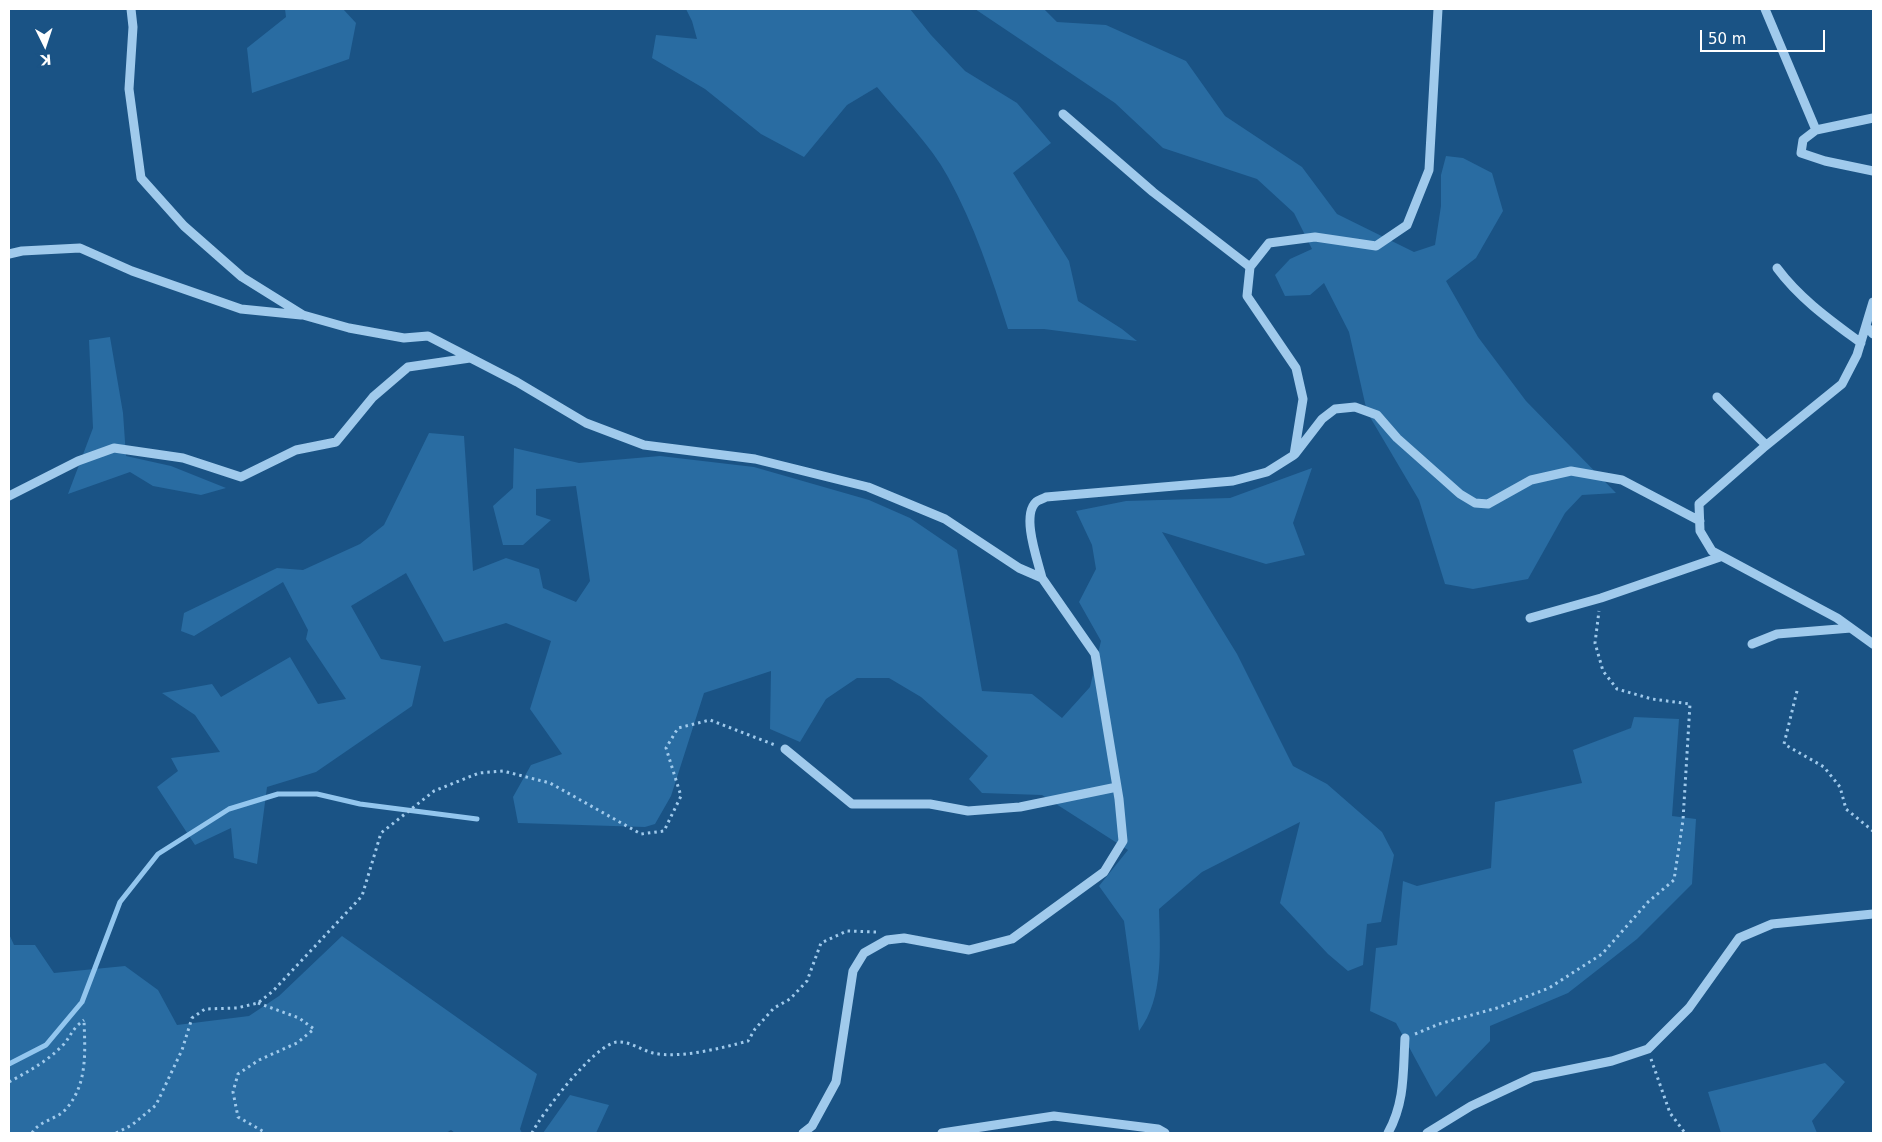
<!DOCTYPE html>
<html>
<head>
<meta charset="utf-8">
<style>
  body { margin:0 }
  #map { position:relative; width:1882px; height:1142px; overflow:hidden; background:#1a5385; font-family:"DejaVu Sans",sans-serif }
  canvas { display:block }
  .frame { position:absolute; inset:0; border:10px solid #fff; pointer-events:none }
  .north { position:absolute; left:20px; top:20px; width:50px; height:50px; -webkit-text-stroke:4px #1a5385; paint-order:stroke; rotate:176deg; font-size:14px; font-weight:700; line-height:20px; text-align:center; color:#fff }
  .north::after { content:''; display:block; margin:auto; width:18px; height:22px; background:#fff; clip-path:polygon(50% 0,100% 100%,50% 72%,0 100%) }
  .scale { position:absolute; left:1700px; top:30px; width:125px; height:22px; box-sizing:border-box; border:2px solid #fff; border-top:0; padding-left:6px; font-size:15px; line-height:18px; white-space:nowrap; color:#fff; -webkit-text-stroke:4px #1a5385; paint-order:stroke }
</style>
</head>
<body>
<div id="map">
<canvas width="1882" height="1142"></canvas>
<div class="frame"></div>
<div class="north">K</div>
<div class="scale">50 m</div>
</div>
<script>
const ctx = document.querySelector('canvas').getContext('2d');
ctx.lineJoin = 'round';
function paint(path, color) { ctx.fillStyle = color; ctx.fill(path, 'evenodd'); }
function strokePath(path, color, width, dash) { ctx.strokeStyle = color; ctx.lineWidth = width; ctx.lineCap = dash ? 'butt' : 'round'; ctx.setLineDash(dash || []); ctx.stroke(path); }
paint(new Path2D(`
  M285,9H343L356,23L349,59L252,93L247,48L286,17Z
  M686,9H910L931,35L965,71L1017,103L1051,143L1013,173L1069,261L1078,301L1122,329L1137,341L1044,329H1008C992,278 974,224 948,177C930,144 901,116 877,87L847,105L804,157L761,134L705,89L652,58L656,35L697,39L692,21Z
  M975,9H1044L1057,22L1106,25L1186,61L1225,116L1302,167L1337,214L1414,252L1435,245L1441,206V175L1446,156L1463,158L1492,173L1503,211L1476,258L1446,281L1478,337L1526,401L1616,493L1582,495L1565,513L1528,579L1473,589L1445,584L1419,500L1367,412L1349,332L1324,283L1310,295L1285,296L1275,275L1290,259L1312,249L1294,213L1257,179L1163,148L1115,103Z
  M110,337L123,413L126,456L171,466L226,488L201,495L153,486L130,472L68,494L93,428L89,340Z
  M429,433L464,436L473,571L506,558L539,569L543,588L576,602L590,581L576,486L536,489V515L551,520L523,545H503L493,506L513,488L514,448L579,463L660,456L754,467L869,500L910,518L957,550L982,691L1032,694L1062,718L1090,687L1101,641L1079,602L1096,569L1092,545L1076,511L1126,501L1230,498L1312,468L1293,523L1305,555L1266,564L1162,532L1237,654L1293,766L1327,784L1382,832L1394,855L1381,922L1367,924L1363,965L1348,971L1328,954L1280,903L1300,822L1202,872L1159,909C1160,948 1164,998 1139,1031L1124,921L1099,886L1128,850L1042,795L982,793L969,779L988,756L921,697L889,678H857L826,699L800,742L770,729L771,671L704,693L671,796L655,824L645,827L518,823L513,797L531,765L562,754L530,709L551,641L506,623L444,642L406,573L351,606L381,659L421,666L412,706L316,772L267,787L257,864L234,858L231,828L195,845L157,787L178,771L171,758L220,752L195,715L162,693L212,684L221,697L290,657L318,704L346,699L306,639L308,630L283,582L194,636L181,631L184,613L277,568L303,570L360,544L384,525Z
  M1634,717L1679,719L1672,816L1696,819L1692,884L1637,939L1568,993L1490,1026V1041L1436,1097L1396,1023L1370,1011L1376,948L1397,945L1403,881L1417,886L1491,868L1495,802L1582,783L1573,750L1631,728Z
  M9,934L14,945H35L54,973L125,966L158,990L177,1025L249,1016L279,996L342,936L537,1074L520,1129L522,1133H455L451,1130L446,1133H9Z
  M1825,1063L1845,1082L1812,1121L1817,1133H1721L1708,1092Z
  M570,1095L609,1105L596,1133H543Z`), '#296ca2');
strokePath(new Path2D(`
  M9,1064L46,1045L82,1002L120,902L158,854L229,809L278,794H317L360,804L477,819`), '#93c6ee', 5);
strokePath(new Path2D(`
  M1797,691L1784,744L1824,767L1840,787L1846,809L1873,831
  M258,1003L299,1018L314,1029L297,1043L259,1060L238,1074L233,1092L238,1117L266,1133
  M1415,1034L1439,1024L1497,1008L1549,988L1602,954L1648,902L1674,880L1683,820L1690,704L1652,699L1617,689L1603,671L1595,643L1599,611
  M1651,1059L1670,1113L1685,1133
  M9,1082C29,1071 48,1061 64,1044C72,1034 72,1029 84,1020
  M32,1133C40,1120 56,1120 66,1109C88,1084 85,1051 84,1020
  M116,1133L132,1125L156,1105L182,1050L192,1018L205,1009L237,1008L258,1003L273,991L362,896L381,833L434,791L479,773L503,771L550,783L641,834L664,831L681,796L666,748L678,728L710,720L775,745
  M532,1133C542,1113 595,1044 617,1042C630,1041 641,1050 653,1053C680,1059 722,1048 748,1041L755,1029L774,1008L790,999L807,981L821,943L847,931L876,932`), '#a0caec', 3, [2.5, 4]);
strokePath(new Path2D(`
  M131,9L133,27L129,89L141,178L184,226L242,277L303,315L349,328L404,338L428,336L517,382L586,423L644,445L755,459L868,487L945,519L1019,568L1042,578L1095,654L1119,799L1123,841L1104,872L1012,939L969,950L904,938L887,940L864,953L853,971L836,1082L812,1126L803,1133
  M1765,9L1816,130
  M1063,114L1153,192L1250,267
  M1873,118L1816,130L1803,140L1801,153L1825,161L1873,171
  M9,254L22,251L80,248L132,271L241,309L301,315
  M1777,268C1800,299 1830,320 1861,343
  M1873,302L1857,355L1842,384L1763,448L1699,504L1700,531L1712,551L1837,618L1873,644
  M1866,326L1873,334
  M1717,397L1766,445
  M1295,454L1322,419L1335,409L1355,407L1377,415L1397,438L1460,494L1475,503L1488,504L1531,480L1571,471L1622,480L1700,521
  M9,496L78,461L114,448L183,458L241,477L296,450L336,442L373,397L408,367L470,358
  M1042,578C1038,561 1021,516 1036,502C1038,500 1043,499 1046,497L1233,481L1267,472L1294,455L1303,399L1296,368L1247,296L1250,267L1269,243L1315,237L1376,246L1407,225L1429,170L1438,9
  M1530,618L1601,598L1720,557
  M1752,644L1777,634L1851,628
  M785,749L852,804H930L968,811L1020,807L1117,787
  M942,1133L1054,1116L1158,1129L1165,1133
  M1388,1133C1405,1102 1403,1073 1405,1038
  M1427,1133L1471,1106L1533,1077L1612,1061L1648,1049L1689,1008L1739,938L1772,924L1873,914`), '#a0caec', 9);
</script>
</body>
</html>
